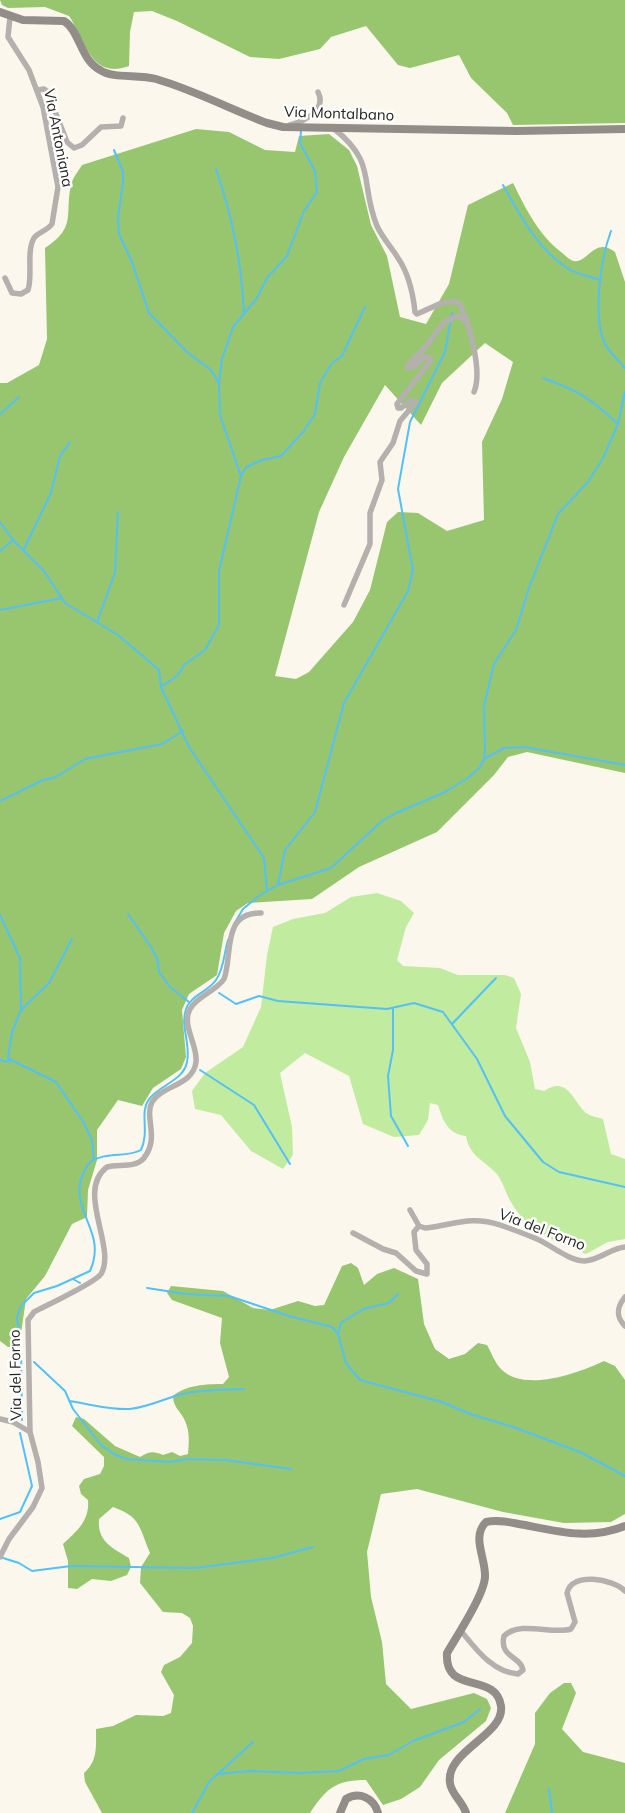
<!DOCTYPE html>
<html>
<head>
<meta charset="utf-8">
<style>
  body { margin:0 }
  canvas { display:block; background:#fbf7ed }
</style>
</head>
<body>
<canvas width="625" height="1813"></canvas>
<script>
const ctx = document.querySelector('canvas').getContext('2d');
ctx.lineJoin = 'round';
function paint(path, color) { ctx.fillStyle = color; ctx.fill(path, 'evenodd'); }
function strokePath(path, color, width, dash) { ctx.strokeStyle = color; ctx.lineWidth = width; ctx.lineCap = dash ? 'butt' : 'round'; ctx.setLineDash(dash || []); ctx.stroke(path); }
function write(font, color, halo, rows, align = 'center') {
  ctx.font = font + ' Mulish,sans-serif'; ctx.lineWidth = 5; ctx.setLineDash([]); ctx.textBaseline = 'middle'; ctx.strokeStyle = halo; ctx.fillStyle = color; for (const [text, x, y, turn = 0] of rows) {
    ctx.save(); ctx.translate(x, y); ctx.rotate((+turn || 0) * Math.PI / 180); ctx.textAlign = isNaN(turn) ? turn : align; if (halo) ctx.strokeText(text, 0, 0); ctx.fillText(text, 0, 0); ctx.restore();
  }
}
paint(new Path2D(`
  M377,893L401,901L414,913L406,927L397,960L403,966L440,968L458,975H505L514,978L521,994L516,1028L530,1062L535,1089L544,1091C566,1076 572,1098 584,1111C588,1116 597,1117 603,1119L611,1154L625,1159V1239L608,1242L586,1254C556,1242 527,1231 511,1202C506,1194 503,1182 497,1174C485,1161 469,1156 466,1136C448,1134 443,1121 438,1105L430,1103L428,1120L419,1135L394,1137L363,1124L349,1076L305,1053L280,1073L292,1127L293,1155L283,1169L251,1151L221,1115L195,1109L192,1091L205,1073L243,1047L261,1007L267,955L273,927L293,919L325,913L351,897Z`), '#c1eb9f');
paint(new Path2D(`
  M0,0H625V123L513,125L507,113L471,78L459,55L410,68L398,65L366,26L331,37L320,49L279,59L250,57L177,21L152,11L134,12L130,32L129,66C91,80 86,41 69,16L45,7L8,8L2,5Z
  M196,129L229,132L265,150L295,152L299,136L329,134L349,150L357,166L371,225L387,256L400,317L426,324L449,284L468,205L513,183C526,209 538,234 561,252C565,255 569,260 574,261C587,264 595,236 615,252L625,282V773L527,752L508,757L494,775L437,832L359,867L312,899L248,903L236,911L224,933L217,975L189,994L182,1010L186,1057L181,1069L153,1088L142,1106L118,1100L97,1130V1160L88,1190L87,1217L72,1224L45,1276L26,1299L19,1347H8L0,1341V383H7L39,365L47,339L45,248C79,226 63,212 72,182C74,176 79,170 82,165ZM485,343L513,362L502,399L482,442L484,520L447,531L418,513L398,512L387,522L370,590L353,622L309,672L296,679L275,676L319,512L344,457L385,385L421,425L442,383Z
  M351,1263L358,1268L364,1285L377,1274L394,1268L418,1279L424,1324L435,1349L449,1359L465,1354L478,1343L487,1345C491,1352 495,1363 501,1369C524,1393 579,1373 604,1361L615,1366L625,1380V1514L611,1522L564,1523L503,1512L417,1489L381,1494L367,1552L371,1597L382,1642L386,1684L411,1709L474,1693L487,1699L491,1708L486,1721L439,1760L420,1787L401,1799L383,1805L366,1780C335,1780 326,1789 310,1813H102L85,1782L84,1773C98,1761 96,1746 96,1729L113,1726L136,1715L163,1716L171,1713L174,1695L161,1672L164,1665L180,1657L192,1643L193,1626L190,1618L182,1613L163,1612L140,1583L141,1567L150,1553C139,1527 141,1517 113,1507L99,1519C97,1541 112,1548 129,1558L131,1567L127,1575L111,1581L92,1579L77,1589L68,1588V1561L63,1544C77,1531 90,1520 88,1500L81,1494L79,1486L84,1479L100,1474L104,1466V1457L72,1426L76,1417L84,1419L115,1446L140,1457C149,1451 154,1451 163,1455L172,1452L180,1456L188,1454C189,1442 190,1432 185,1421C181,1411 173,1408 173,1396C186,1385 206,1384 223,1384L229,1377L220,1343L222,1318L172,1300L167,1293L171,1286L223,1291L253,1308L270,1310L298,1301L315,1306L324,1305L342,1266Z
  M564,1683H571L576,1693L562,1729L583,1752L625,1763V1813H505L535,1744V1713L550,1693Z`), '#97c66e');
strokePath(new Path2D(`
  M114,150L123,172V183L118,217L119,234L132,262L149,313L188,353L211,370L219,383
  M216,169C232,215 242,265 244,314
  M503,185C520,215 537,248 567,268C576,274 589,276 600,280
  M611,231C601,258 592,317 605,344C610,353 619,361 625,368
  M543,378C579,391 590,398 618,424
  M0,414L19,397
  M241,476L220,415L219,383L222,359L233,327L257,298L267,278L287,256L304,211L317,192L315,171L300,143L301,131
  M0,522L13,540L44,571L65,603L118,635L159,670L161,687L189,747L264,858L267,891
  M24,549L51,493L60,456L70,442
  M0,551L13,540
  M0,610L62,598
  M97,622L115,573L118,512
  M161,687L178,675L184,665L205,650L219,625V571L241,476L246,467L262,460L281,456L303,432L315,414L320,383L332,363L342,356L365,307
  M484,759L504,748L524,747L625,765
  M0,801L43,780L56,777L85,759L162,744L183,731
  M278,885L285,850L315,812L344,703L408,591L413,570L398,489L410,422L445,352L452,313
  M128,914L151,947L157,958L159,972L170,987L189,1002
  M0,915L20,958L21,1010L12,1032L8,1058L11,1060
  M234,924L243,909L260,895L278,885L331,868L382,821L396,813L445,792L468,778L480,767L484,759L485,747L484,706L494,664L516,630L529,588L558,514L588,482L603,458L618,424L625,392
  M219,993L236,1004L259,996L278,1001L387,1009L414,1003L443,1012L477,1059L505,1116L543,1162L559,1172L625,1187
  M393,1009V1050L388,1076L391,1116L408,1146
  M21,1010L49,983L72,939
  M452,1024L496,978
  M0,1059L5,1062L11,1060L56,1082L84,1123L92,1140L94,1160
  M200,1070L254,1105L290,1164
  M73,1279L80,1283
  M147,1288L186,1294L229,1296L289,1316L332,1327L338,1334L346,1363L360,1380L442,1402L470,1414L513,1427L580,1452L625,1476
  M338,1334L341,1323L363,1309L389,1303L398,1294
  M34,1362L65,1391L73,1409L101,1445L114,1454L126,1459L170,1462L188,1459L225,1460L291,1469
  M69,1401C90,1404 109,1410 130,1409C148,1407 162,1400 178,1395C199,1389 223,1390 244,1389
  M22,1420L21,1351L17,1317L21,1306L34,1293L57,1286L90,1271C95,1260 96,1252 94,1241C89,1217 71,1198 84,1172C86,1168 87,1165 90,1162C106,1151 127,1158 141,1150C150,1130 139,1113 149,1099C160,1085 184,1080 187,1062C191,1044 180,1026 186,1009C190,996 209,991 216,980C224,969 224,953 228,940
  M0,1519L20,1512L32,1486L20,1433
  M3,1558L19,1563L32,1571L71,1566L195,1568L272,1558L313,1547
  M217,1774L250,1771L298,1773L339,1771L364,1759L389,1755L413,1741L464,1722L480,1709
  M549,1789L552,1813
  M192,1813L209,1782L253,1742`), '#53c0f8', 2);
strokePath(new Path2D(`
  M38,90L44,89L47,91L67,142L74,148L82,145L101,127L121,126L123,118
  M290,125C305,121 327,110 318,92
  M333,128C378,163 359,182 377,226C382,237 391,247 398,258C409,274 413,293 415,312L417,314C430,309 445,298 459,303C469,323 483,371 474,392
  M5,278L12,293L21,294L28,290C33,275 26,252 34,238C38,232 47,231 52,224L58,187L43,107L29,70L8,37L10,17
  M344,605L370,544V513L382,480L380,462L393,443L400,421L416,402L410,401L401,408H398L397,404L431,360L429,357H424L414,367L408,368V365L427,345L440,327L446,321L457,316L468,321
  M410,1210L419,1226L425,1228C454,1225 470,1215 500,1225C512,1229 525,1234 537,1239C551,1245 569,1261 585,1261C600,1260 611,1248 625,1247
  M353,1233L383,1249L396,1253L416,1271L427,1274V1264L416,1250L414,1232L419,1226
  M625,1297C617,1307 615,1316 625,1326
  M0,1419L13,1422L30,1432
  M0,1557L9,1539L33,1507L42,1488L38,1462L30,1432L28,1320L34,1312C47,1305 95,1283 101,1274C117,1247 75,1191 107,1167C119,1164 136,1168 144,1158C160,1137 144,1118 152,1102C162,1085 193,1086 196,1062C198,1045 181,1025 190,1009C197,996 215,992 224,979C233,956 221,912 261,913
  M461,1631C476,1649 492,1672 518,1674L523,1670C521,1656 499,1658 504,1636C521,1620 551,1635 571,1629L575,1622L567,1593C572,1571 613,1579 625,1591`), '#b4b0ad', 5.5);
strokePath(new Path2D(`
  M0,12L23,20L64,21C80,31 80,59 100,70C113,79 138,74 156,79C194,90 230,109 267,123L283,127L516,131L625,129
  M340,1813L346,1799C359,1791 374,1798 378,1813
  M466,1813C463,1802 451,1794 450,1783C445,1751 505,1735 501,1706C496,1671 444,1696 447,1653C457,1636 484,1595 485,1577C486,1558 471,1537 486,1522C499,1519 512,1523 525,1525C560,1532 591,1540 625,1526`), '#938d89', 8);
write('15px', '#252320', '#fff', [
  ["Via Montalbano",339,114,2],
  ["Via Antoniana",58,138,79],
  ["Via del Forno",542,1230,21],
  ["Via del Forno",16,1375,-91]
]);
</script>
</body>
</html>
